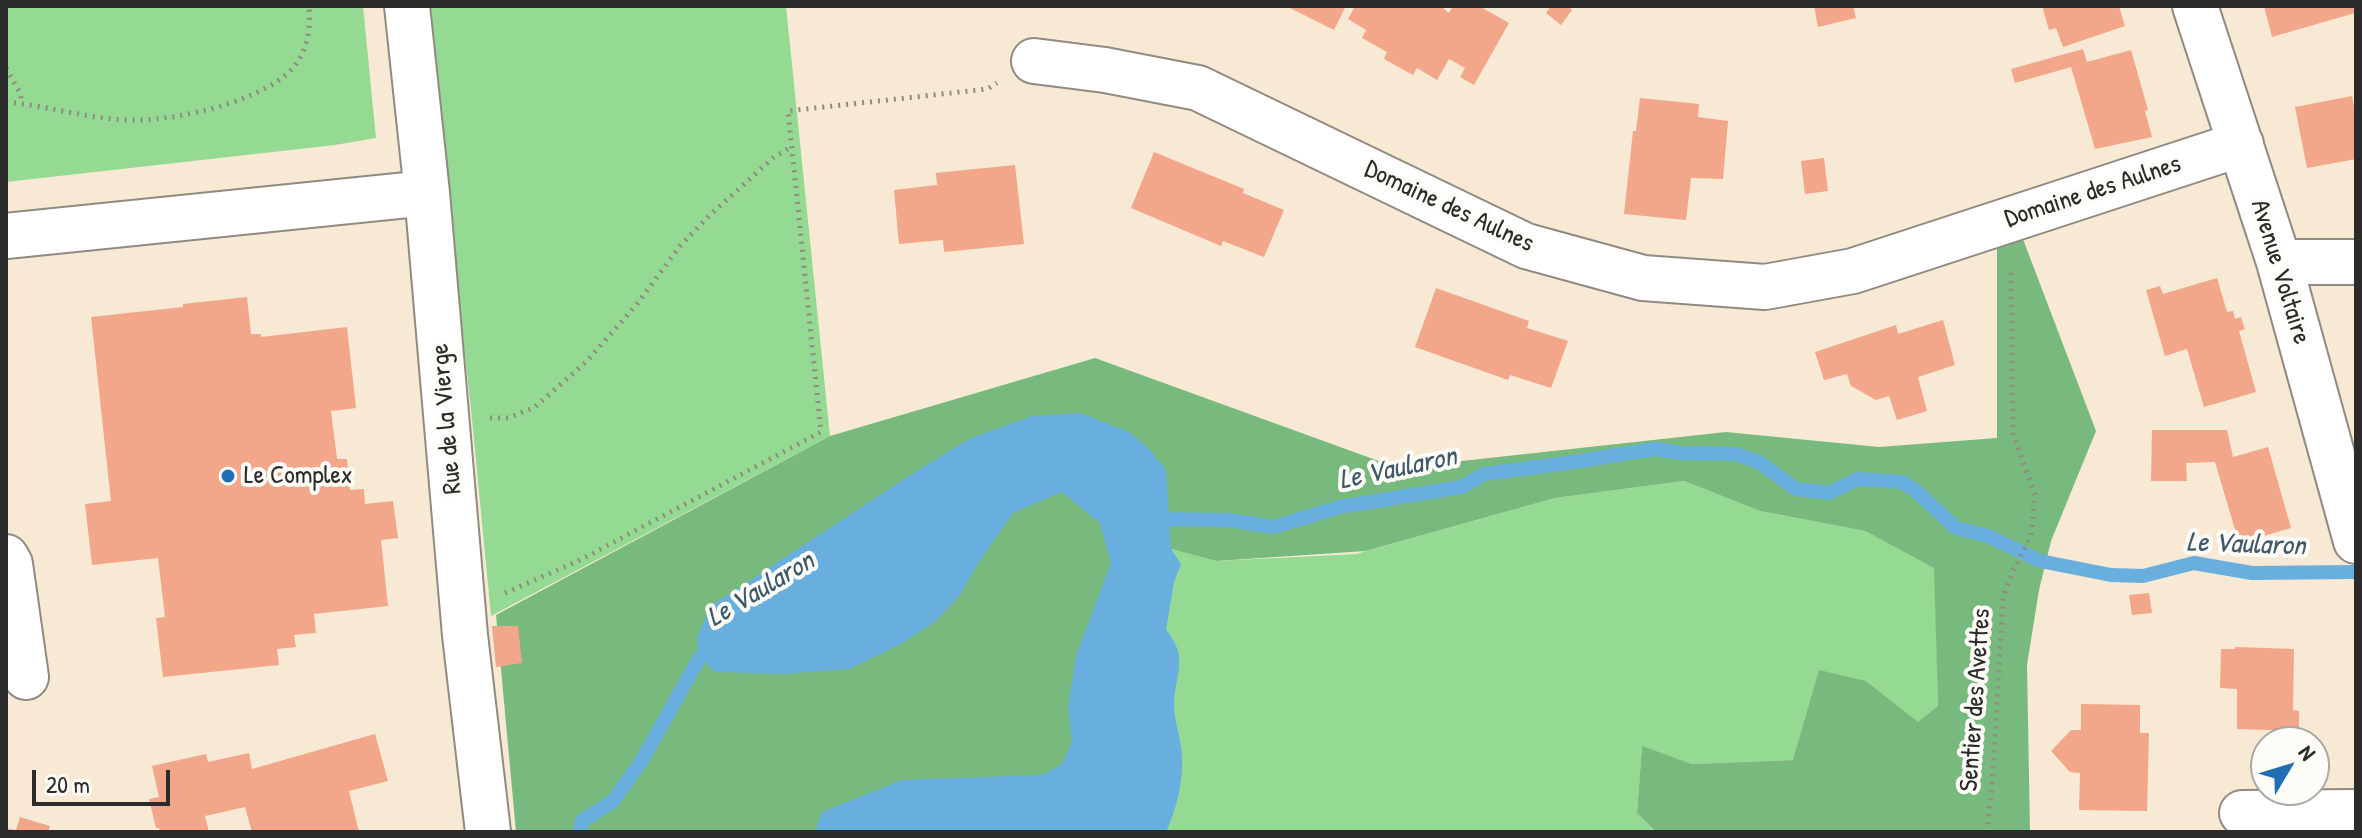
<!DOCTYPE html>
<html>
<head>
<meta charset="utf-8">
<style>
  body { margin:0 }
  #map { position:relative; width:2362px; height:838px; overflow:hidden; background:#f7e9d4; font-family:"Patrick Hand",sans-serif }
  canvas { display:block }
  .frame { position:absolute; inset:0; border:8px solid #2b2b2b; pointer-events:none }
  .north { position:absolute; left:2250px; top:726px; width:80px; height:80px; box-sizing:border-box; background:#fdfcf7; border:2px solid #a9a8a5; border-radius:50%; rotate:52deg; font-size:22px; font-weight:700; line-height:32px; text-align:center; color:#2b2b2b }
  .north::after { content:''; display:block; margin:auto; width:28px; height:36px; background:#1f6fb2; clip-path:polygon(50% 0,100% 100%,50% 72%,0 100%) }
  .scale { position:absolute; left:32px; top:770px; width:138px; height:36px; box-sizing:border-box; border:4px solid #2b2b2b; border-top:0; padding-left:10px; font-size:24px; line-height:28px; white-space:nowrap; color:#2b2b2b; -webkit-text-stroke:6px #fdfcf7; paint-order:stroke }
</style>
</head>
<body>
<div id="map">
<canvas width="2362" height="838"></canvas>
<div class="frame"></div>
<div class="north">N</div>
<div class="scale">20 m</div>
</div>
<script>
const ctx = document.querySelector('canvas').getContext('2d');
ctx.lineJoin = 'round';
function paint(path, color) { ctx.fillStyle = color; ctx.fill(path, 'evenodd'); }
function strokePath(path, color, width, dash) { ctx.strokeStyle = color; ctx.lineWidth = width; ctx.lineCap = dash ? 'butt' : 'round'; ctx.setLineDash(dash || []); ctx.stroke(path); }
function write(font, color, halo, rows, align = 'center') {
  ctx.font = font + ' "Patrick Hand",sans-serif'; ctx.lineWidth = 8; ctx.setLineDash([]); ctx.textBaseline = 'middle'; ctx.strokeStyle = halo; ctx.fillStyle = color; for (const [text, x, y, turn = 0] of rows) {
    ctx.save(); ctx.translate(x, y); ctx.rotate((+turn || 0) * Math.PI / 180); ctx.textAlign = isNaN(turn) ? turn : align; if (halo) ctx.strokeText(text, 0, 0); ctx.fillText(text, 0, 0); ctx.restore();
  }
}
paint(new Path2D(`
  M6,6H363L376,138L335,145L6,182Z
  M427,6H786L830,436L491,616L472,419Z
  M1684,481L1760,511L1865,531L1935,568L1938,707L1918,723L1866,681L1793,760L1692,764L1642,747L1637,813L1656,832H1087L1150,543L1216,561L1356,554L1555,498Z`), '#95da93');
paint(new Path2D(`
  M2021,234L2096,431L2051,541L2039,590L2027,665L2030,832H1656L1637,813L1642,746L1692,764L1793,760L1819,670L1866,681L1918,722L1938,706L1934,568L1865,531L1760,511L1684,481L1555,498L1366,551L1216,561L1149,543L1088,832H516L496,615L830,436L1095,358L1398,468L1726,432L1879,447L1997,438V248Z`), '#78ba7d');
paint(new Path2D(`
  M1080,413L1129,432L1148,448L1166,470L1171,549L1181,564L1174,582L1166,630C1191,659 1173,677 1174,708C1175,725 1182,741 1182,758C1183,783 1176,810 1166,832H815L822,812L902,780L1042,775L1062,764L1072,742L1068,707L1076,656L1111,563L1100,523L1062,492L1013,513L976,566L960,595L936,621L901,644L849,669L783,674L715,672L700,657L697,638L711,606L915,472L971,438L1033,416Z`), '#68afdf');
strokePath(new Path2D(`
  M1151,514L1158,519L1229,520L1274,527L1340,507L1462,487L1484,474L1567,463L1655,449L1682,453L1735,454L1759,462L1796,489L1829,493L1858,479L1902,482L1916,491L1956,528L1988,536L2040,561L2111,575L2143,576L2194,563L2252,573L2356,572
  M580,832L582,821L613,801L642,760L700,657L713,649`), '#68afdf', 14);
paint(new Path2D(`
  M1286,6H1346L1334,30Z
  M1355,6H1445L1444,9L1449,13L1453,6H1479L1509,23L1474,85L1460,77L1465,68L1449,59L1437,80L1417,68L1413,75L1384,59L1387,52L1362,38L1366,30L1348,19Z
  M1551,6H1568L1572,10L1561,25L1546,13Z
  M1814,6H1853L1856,18L1818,27Z
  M2042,6H2119L2125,26L2063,47L2056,28L2049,30Z
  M2264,6H2353L2355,13L2272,37Z
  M2083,49L2087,62L2131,50L2148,110L2145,111L2152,137L2095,149L2071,67L2015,83L2011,69Z
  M2352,96L2356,117V159L2307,168L2295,107Z
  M1640,98L1699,104L1698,117L1728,121L1723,179L1691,178L1686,220L1624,214L1633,131H1636Z
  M1154,152L1244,189L1243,193L1284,210L1264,257L1223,241L1221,246L1131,208Z
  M1824,158L1828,191L1805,194L1801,161Z
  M1015,165L1024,244L944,252L943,240L899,244L894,190L937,185L936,173Z
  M2217,278L2227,312L2233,311L2235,319L2241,317L2245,329L2239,331L2256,392L2204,407L2187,349L2165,356L2146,290L2160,286L2163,294Z
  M1436,288L1529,321L1527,328L1568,341L1551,388L1510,375L1508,380L1415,347Z
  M247,297L251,334H261V337L347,327L356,408L331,411L337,459H347L350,490L364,489L365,504L393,501L398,538L381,540L388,606L314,614L316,633L294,635L296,647L277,649L279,665L163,677L156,618L165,617L158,558L92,565L85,504L111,501L91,317L183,307V304Z
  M1943,320L1955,365L1918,377L1927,411L1897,420L1889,396L1876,400L1851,386L1847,374L1824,380L1815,352L1896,325L1898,334Z
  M2152,430H2227L2233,457L2268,447L2291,528L2239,543L2215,462L2186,463L2187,481H2151Z
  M2149,593L2152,613L2132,615L2129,595Z
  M492,626H518L522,663L496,667Z
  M2235,647L2294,649L2293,710L2299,711V731L2237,729V689L2220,688L2221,649H2235Z
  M2081,704L2140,705V733H2149L2147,811L2079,810L2080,773L2070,772L2051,751L2071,730H2081Z
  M375,734L388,781L349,791L359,832H252L245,807L205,816L209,832H160L159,828H156L149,799L159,797L152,766L206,754L208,762L249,753L252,769Z
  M20,817L50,826L48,832H6V828L16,830Z`), '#f2a68a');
const minor = new Path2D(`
  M407,6L427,193L465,635L488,832
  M2195,6L2279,262L2356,541
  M1034,61L1105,70L1198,88L1526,246L1643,278L1765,287L1853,271L2241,144
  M6,236L427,193
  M2279,262H2356
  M6,557L10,564L26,677
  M2242,813L2356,812`);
strokePath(minor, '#918a80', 48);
strokePath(new Path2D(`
  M6,68L20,93L22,103
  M6,102C51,106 93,121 139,120C179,120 272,99 296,64C308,47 311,26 309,6
  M490,418H508L535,407L586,362L637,304L680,246L711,214L773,158L792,146
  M505,593L578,561L821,432L788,111L987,89L997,83
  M1987,832L1993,773L2003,597L2013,571L2031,535L2035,495L2013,434L2011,268`), '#918a80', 5, [2, 6]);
strokePath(minor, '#fff', 44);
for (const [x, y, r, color] of [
  [228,476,8,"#1f6fb2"]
]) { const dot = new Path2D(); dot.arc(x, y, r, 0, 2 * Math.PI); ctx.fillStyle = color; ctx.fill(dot); strokePath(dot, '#fdfcf7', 3); }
write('26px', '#2b2b2b', '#fdfcf7', [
  ["Domaine des Aulnes",2093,192,-18],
  ["Domaine des Aulnes",1449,207,25],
  ["Avenue Voltaire",2280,272,73],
  ["Rue de la Vierge",447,419,-95],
  ["Sentier des Avettes",1976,700,-86]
]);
write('26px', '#2b2b2b', '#fdfcf7', [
  ["Le Complex",244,476]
], 'left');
write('italic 28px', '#40596a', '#fdfcf7', [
  ["Le Vaularon",1398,469,-12],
  ["Le Vaularon",2246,545,2],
  ["Le Vaularon",761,590,-31]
]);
</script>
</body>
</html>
